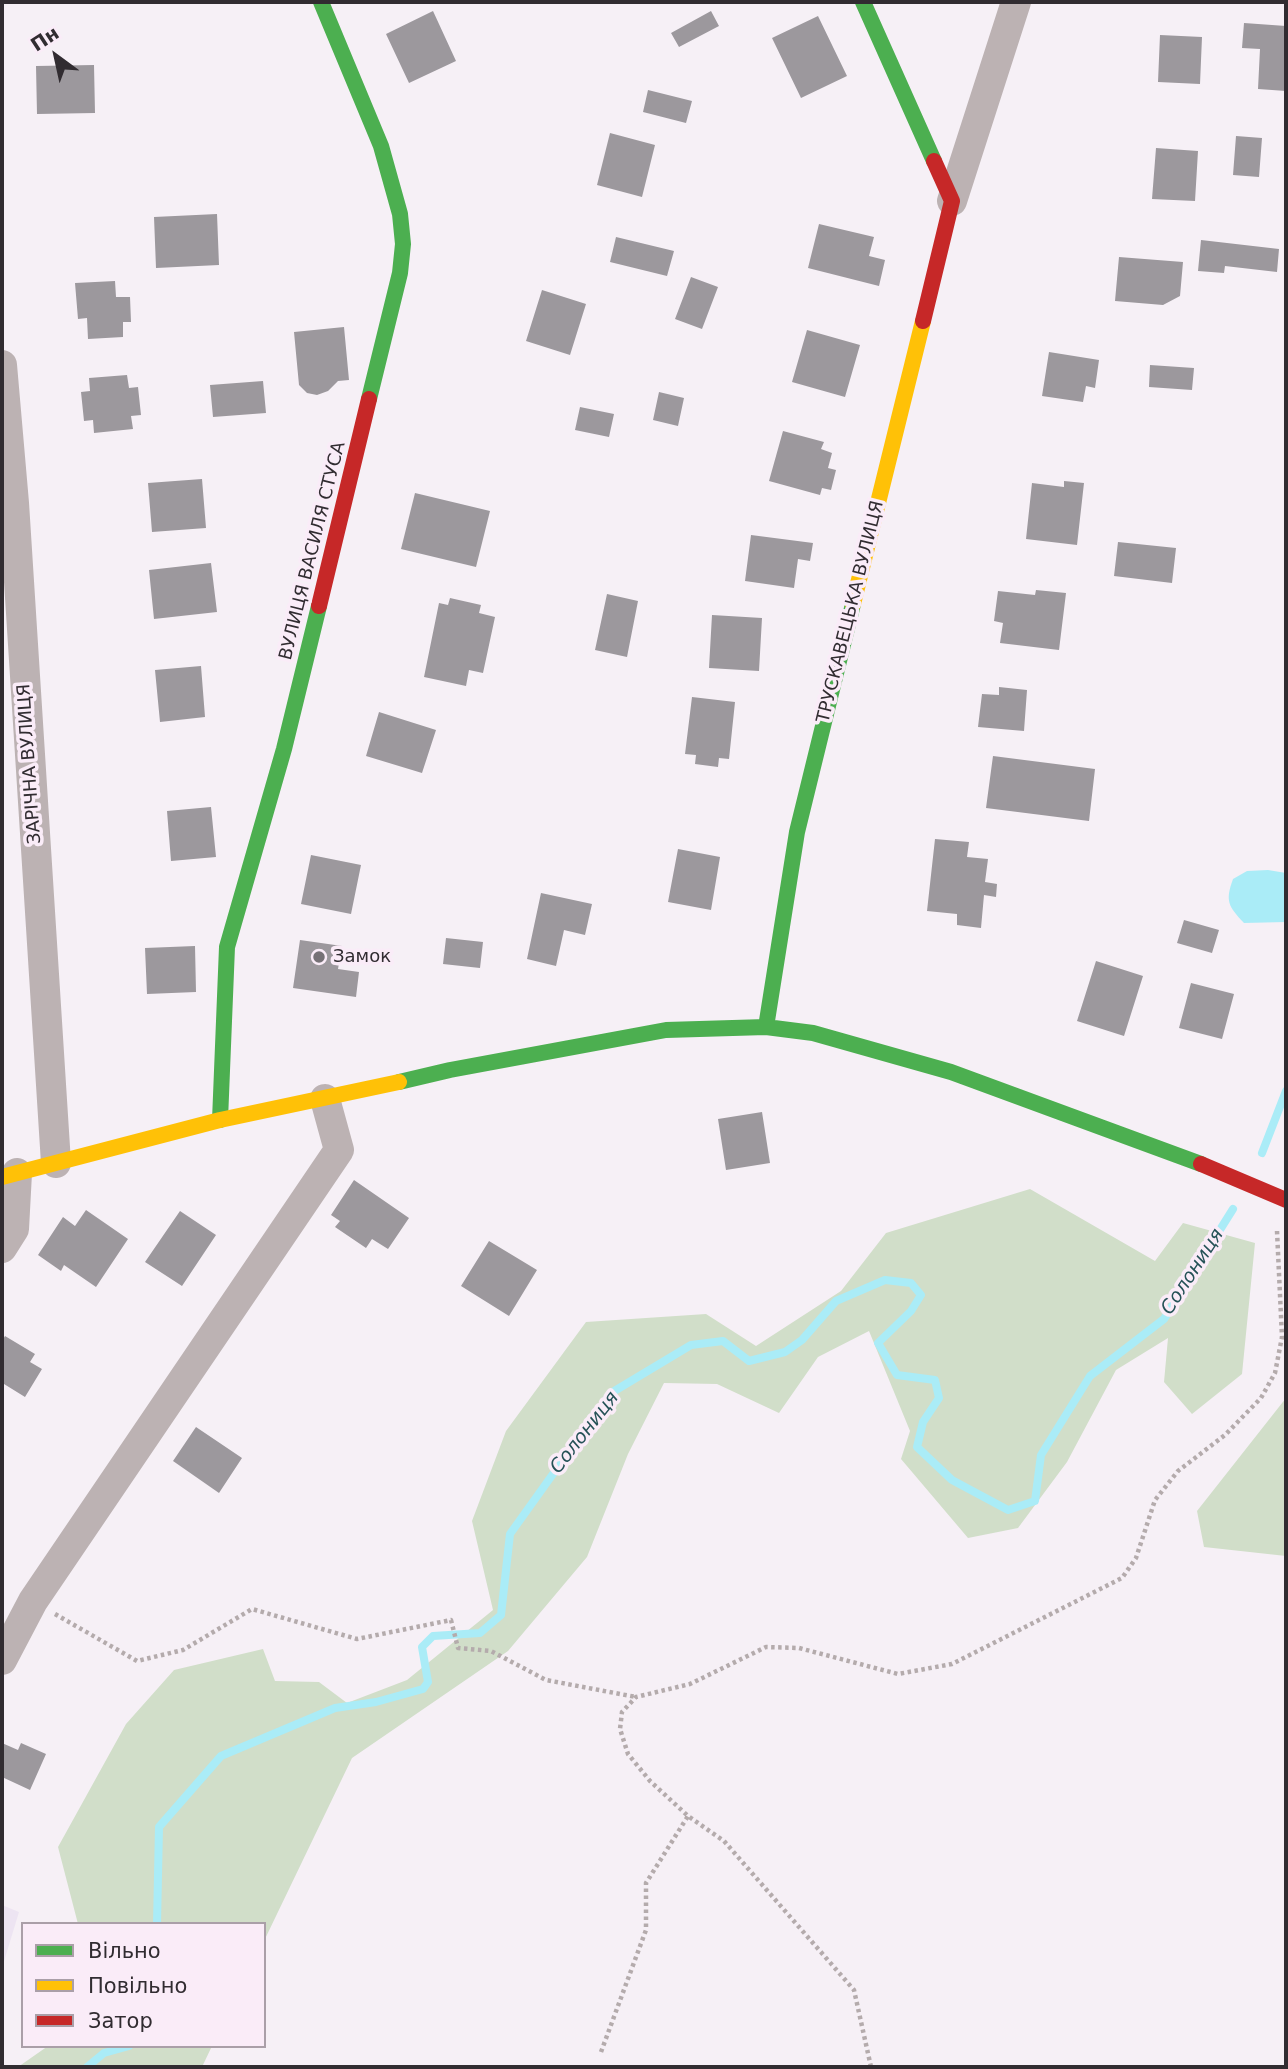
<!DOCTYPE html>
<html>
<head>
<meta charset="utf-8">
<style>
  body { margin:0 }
  #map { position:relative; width:1288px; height:2069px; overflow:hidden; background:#f6f0f6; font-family:"DejaVu Sans",sans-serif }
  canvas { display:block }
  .frame { position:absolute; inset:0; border:4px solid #312c31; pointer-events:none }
  .legend { position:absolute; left:21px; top:1922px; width:245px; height:126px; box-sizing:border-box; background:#faecf8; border:2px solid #aa9fa8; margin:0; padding:9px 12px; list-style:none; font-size:21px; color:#312c31 }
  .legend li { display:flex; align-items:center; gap:14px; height:35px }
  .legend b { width:35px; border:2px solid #aa9fa8 }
  .north { position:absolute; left:21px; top:21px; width:70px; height:70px; -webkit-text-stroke:5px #faecf8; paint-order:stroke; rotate:327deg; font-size:19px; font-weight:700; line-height:28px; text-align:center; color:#312c31 }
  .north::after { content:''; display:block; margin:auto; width:24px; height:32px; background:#312c31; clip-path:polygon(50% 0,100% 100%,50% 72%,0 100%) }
</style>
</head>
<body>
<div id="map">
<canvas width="1288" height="2069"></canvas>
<div class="frame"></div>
<ul class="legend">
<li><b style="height:9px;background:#4caf50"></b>Вільно</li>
<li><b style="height:9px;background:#ffc107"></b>Повільно</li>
<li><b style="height:9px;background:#c62828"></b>Затор</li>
</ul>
<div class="north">Пн</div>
</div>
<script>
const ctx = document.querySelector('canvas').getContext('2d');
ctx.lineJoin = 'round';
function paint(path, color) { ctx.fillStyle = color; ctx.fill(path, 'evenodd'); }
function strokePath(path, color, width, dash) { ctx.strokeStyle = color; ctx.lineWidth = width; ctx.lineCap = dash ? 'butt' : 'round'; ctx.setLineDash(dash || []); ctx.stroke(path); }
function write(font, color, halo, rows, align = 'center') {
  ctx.font = font + ' "DejaVu Sans",sans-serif'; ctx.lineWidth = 7; ctx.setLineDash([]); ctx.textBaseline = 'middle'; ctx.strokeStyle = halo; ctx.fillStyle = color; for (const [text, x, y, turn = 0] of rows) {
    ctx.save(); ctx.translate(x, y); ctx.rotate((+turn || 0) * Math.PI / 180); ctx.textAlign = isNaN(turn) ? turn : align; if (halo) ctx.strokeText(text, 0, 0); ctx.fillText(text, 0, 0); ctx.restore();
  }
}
paint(new Path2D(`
  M2,1905L19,1912L2,1968Z`), '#ede4f2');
paint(new Path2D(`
  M1030,1189L1155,1261L1183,1223L1255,1243L1242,1374L1192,1414L1164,1382L1168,1338L1116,1370L1067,1462L1018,1528L968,1538L901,1459L910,1431L869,1331L818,1357L779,1413L717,1384L664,1383L628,1454L587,1557L508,1651L352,1758L264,1941V1924H78L58,1847L126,1724L174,1670L263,1649L275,1681L319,1682L347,1703L407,1680L493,1610L472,1521L506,1431L586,1322L706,1314L756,1346L841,1291L886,1233Z
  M1286,1398V1556L1204,1547L1197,1511Z
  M48,2046H212L202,2067H18Z`), '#d1dec9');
paint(new Path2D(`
  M1268,870L1286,873V922L1244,923C1228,906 1225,901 1233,879L1247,871Z`), '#aaecf7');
strokePath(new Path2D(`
  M1262,1153L1286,1091
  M157,1924L159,1827L221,1756L335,1708L376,1702L423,1689L428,1682L422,1647L433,1636L480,1633L501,1615L510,1534L611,1393L691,1345L723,1341L749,1361L785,1352L802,1340L836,1301L885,1280L911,1283L921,1295L911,1311L878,1343L897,1375L935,1380L939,1398L923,1422L917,1447L952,1480L1008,1510L1035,1501L1041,1455L1090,1376L1164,1319L1233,1209
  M87,2067L104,2053L129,2046`), '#aaecf7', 8);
paint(new Path2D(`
  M433,11L456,61L409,83L386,34Z
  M711,11L719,26L679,47L671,33Z
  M818,16L847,76L801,98L772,38Z
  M1244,23L1286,26V91L1258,89L1260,49L1242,48Z
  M1160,35L1202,37L1200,84L1158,82Z
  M94,65L95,113L37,114L36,66Z
  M648,90L692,101L686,123L643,112Z
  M610,133L655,145L642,197L597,185Z
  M1236,136L1262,138L1259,177L1233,175Z
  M1156,148L1198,151L1195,201L1152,199Z
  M217,214L219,265L156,268L154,217Z
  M819,224L874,237L869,256L885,260L879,286L808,268Z
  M616,237L674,251L667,276L610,262Z
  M1201,240L1279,249L1277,272L1225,266L1224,273L1198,271Z
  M1119,257L1183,262L1180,296L1163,305L1115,301Z
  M691,277L718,287L702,329L675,319Z
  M115,281L116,297H130L131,322H123V337L88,339L87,318L78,319L75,283Z
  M542,290L586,304L570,355L526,341Z
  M344,327L349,380L338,381L328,391L317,395L307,393L299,385L294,332Z
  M807,330L860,345L845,397L792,382Z
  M1049,352L1099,360L1095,388L1086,386L1083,402L1042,396Z
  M1150,365L1194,368L1192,390L1149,387Z
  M127,375L129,388L138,387L141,415L131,416L133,429L94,433L93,420L84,421L81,392L90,391L89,378Z
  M263,381L266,413L213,417L210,385Z
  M659,392L684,398L678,426L653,420Z
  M580,407L614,414L609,437L575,430Z
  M783,431L824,442L821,449L832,453L828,468L836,470L831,490L822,488L820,495L769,481Z
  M202,479L206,528L152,532L148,483Z
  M1064,481L1084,483L1077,545L1026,539L1032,483L1064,487Z
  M415,493L490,511L476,567L401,549Z
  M751,535L813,543L810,561L798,559L794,588L745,581Z
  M1118,542L1176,548L1172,583L1114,576Z
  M211,563L217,612L154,619L149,570Z
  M1036,590L1066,593L1059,650L1000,643L1003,623L994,621L998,591L1035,595Z
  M607,594L638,601L627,657L595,650Z
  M450,598L481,605L479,613L495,617L483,673L469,670L466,686L424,677L439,603L448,605Z
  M712,615L762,618L759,671L709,668Z
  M201,666L205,717L160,722L155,670Z
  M999,687L1027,690L1024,731L978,727L982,694L999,695Z
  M692,697L735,702L729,759L719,758L718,767L695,764L696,755L685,754Z
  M379,712L436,730L422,773L366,756Z
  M993,756L1095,769L1089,821L986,808Z
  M211,807L216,857L171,861L167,811Z
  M935,839L969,842L967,857L988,859L985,882L997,884L996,897L984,895L981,928L957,925V914L927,911Z
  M678,849L720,857L711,910L668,902Z
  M311,855L361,865L351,914L301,904Z
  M541,893L592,904L585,935L564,930L556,966L527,959Z
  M1184,920L1219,930L1212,953L1177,943Z
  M446,938L483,942L480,968L443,964Z
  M300,940L342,946L338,969L359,972L356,997L293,988Z
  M195,946L196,992L147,994L145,948Z
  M1096,961L1143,976L1124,1036L1077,1021Z
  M1191,983L1234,994L1222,1039L1179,1028Z
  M762,1112L770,1163L726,1170L718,1119Z
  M354,1180L409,1218L388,1249L372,1239L366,1248L335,1227L340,1221L331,1215Z
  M86,1210L128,1239L96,1287L64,1265L61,1271L38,1255L63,1217L75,1226Z
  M180,1211L216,1235L182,1286L145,1262Z
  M489,1241L537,1270L509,1316L461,1286Z
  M5,1336L35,1354L30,1362L42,1369L25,1397L4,1384L2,1387V1341Z
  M196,1427L242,1458L219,1493L173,1461Z
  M2,1743L18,1750L21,1743L46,1754L30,1790L2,1777Z`), '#9c989d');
strokePath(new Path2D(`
  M55,1614L137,1661L183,1650L252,1609L357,1639L451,1620L458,1648L491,1651L546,1680L636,1697
  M601,2052L646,1930V1883L688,1816
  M871,2067L854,1990L724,1841L688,1816L650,1781L628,1754L620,1729L622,1712L636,1697L690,1684L766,1647L799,1648L898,1674L952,1664L1122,1578L1136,1558L1155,1500L1178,1471L1225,1435L1261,1398L1275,1373L1282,1337L1277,1231`), '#b4abac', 4.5, [3.5, 3.5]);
strokePath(new Path2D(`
  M952,201L1016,2
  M2,365L14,503L56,1163
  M2,1248L14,1229L17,1173
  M2,1660L33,1601L339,1150L325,1099`), '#bcb2b3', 30);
strokePath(new Path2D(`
  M321,2L381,146L400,214L403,244L400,273L369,399
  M863,2L934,161
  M766,1027L797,832L853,604
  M399,1082L450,1070L666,1030L766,1027L813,1033L951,1072L1201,1164
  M220,1120L227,947L284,749L319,606`), '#4caf50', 16);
strokePath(new Path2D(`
  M853,604L923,321
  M2,1177L220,1120L399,1082`), '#ffc107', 16);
strokePath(new Path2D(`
  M923,321L952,201L934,161
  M319,606L369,399
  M1201,1164L1286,1200`), '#c62828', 16);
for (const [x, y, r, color] of [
  [319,957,7,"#767176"]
]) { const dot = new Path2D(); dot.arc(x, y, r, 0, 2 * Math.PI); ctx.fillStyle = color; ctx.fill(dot); strokePath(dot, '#faecf8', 2.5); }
write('18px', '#312c31', '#faecf8', [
  ["ВУЛИЦЯ ВАСИЛЯ СТУСА",313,551,-76],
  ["ТРУСКАВЕЦЬКА ВУЛИЦЯ",851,612,-76],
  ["ЗАРІЧНА ВУЛИЦЯ",30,764,-94]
]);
write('18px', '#312c31', '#faecf8', [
  ["Замок",333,957]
], 'left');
write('italic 19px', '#255257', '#faecf8', [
  ["Солониця",1193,1272,-57],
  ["Солониця",585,1433,-52]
]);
</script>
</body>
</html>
